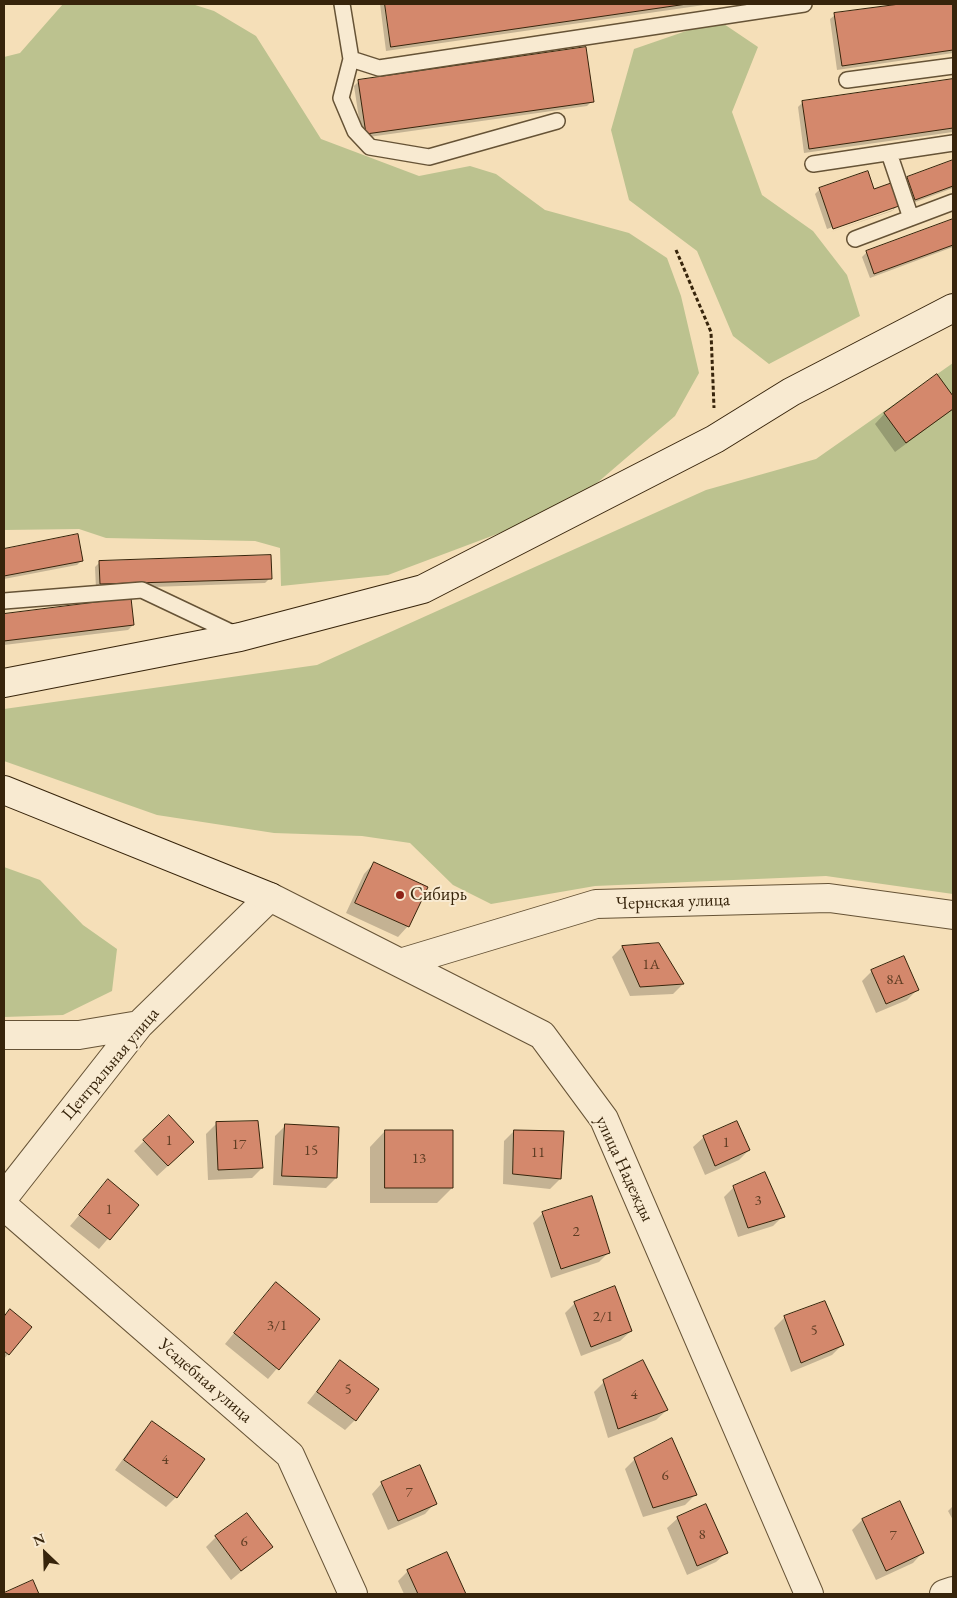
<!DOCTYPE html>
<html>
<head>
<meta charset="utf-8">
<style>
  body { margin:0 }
  #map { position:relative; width:957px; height:1598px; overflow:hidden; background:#f5dfb8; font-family:"EB Garamond",serif }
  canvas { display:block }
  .frame { position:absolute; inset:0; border:5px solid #37240b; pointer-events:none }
  .north { position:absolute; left:20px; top:1528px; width:50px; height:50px; -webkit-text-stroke:4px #f8ead1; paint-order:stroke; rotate:336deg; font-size:14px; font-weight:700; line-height:20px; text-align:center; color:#37240b }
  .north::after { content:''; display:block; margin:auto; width:18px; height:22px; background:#37240b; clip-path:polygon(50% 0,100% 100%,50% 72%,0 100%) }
</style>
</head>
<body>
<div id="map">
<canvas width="957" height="1598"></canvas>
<div class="frame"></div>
<div class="north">N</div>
</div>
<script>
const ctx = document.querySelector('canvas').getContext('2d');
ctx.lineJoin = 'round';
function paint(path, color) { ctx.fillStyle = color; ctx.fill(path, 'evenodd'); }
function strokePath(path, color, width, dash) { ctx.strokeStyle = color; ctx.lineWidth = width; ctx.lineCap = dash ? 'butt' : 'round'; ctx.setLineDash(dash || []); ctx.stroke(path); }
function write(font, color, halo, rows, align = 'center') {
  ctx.font = font + ' "EB Garamond",serif'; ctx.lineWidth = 4; ctx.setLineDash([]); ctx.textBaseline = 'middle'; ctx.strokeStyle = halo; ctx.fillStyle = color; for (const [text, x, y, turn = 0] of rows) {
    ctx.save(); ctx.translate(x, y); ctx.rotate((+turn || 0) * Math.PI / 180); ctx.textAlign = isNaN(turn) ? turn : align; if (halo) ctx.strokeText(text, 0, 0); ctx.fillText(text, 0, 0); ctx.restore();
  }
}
paint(new Path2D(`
  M63,4H192L214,11L256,36L321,139L419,176L470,166L496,174L545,210L629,233L667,258L681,296L699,373L675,416L569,507L388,575L281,586L280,548L255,541L106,538L79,529L4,530V57L20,53Z
  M718,20L758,47L732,112L762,195L813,231L847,275L860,316L769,364L733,336L697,251L629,200L611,130L634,49Z
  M953,363V894L826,876L595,886L491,904L453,885L410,843L362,836L274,833L157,815L4,761V709L317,665L706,490L816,459Z
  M4,867L40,880L83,925L117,949L112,991L63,1015L4,1017Z`), '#bcc28f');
paint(new Path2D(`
  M380,4H711L386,51Z
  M909,4H953V53L837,70L830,19L835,15Z
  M359,81L592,101L587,106L362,138L354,86Z
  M953,81V132L804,153L798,107L803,102Z
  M953,161V188L910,204L903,183L908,178Z
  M820,189L873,190L897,206L892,211L828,233L893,210V207L827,229L815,194Z
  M953,220V247L870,278L862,257L866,253Z
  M937,376L953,398V409L895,452L875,424L885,413Z
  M77,535L82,560L77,565L4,579V550Z
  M100,562L270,578L265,583L96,589L95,567Z
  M130,600L133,625L128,630L4,645V615Z
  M374,863L408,926L398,937L346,913L364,874Z
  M658,944L683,984L673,994L630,996L612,957L622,947Z
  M872,971L917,990L907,1000L876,1013L862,981Z
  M257,1123L262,1168L252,1178L208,1180L206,1134L216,1124Z
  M285,1126L336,1178L326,1188L273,1185L275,1136Z
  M385,1131L452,1188L437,1203H370V1147Z
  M514,1131L560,1179L550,1189L503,1184L504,1141Z
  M704,1137L749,1150L739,1160L705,1175L693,1147Z
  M144,1141L183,1152L157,1176L134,1151Z
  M108,1181L137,1205L99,1249L70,1226Z
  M734,1187L783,1216L773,1226L738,1237L724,1197Z
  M543,1213L609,1252L599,1262L551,1278L533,1223Z
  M266,1294L319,1319L268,1379L225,1344Z
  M825,1302L842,1345L832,1355L791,1372L774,1328L785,1317Z
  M575,1303L631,1331L620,1341L581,1356L565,1313Z
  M10,1311L8,1354L4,1359V1317Z
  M340,1361L355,1420L345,1430L307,1403Z
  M604,1382L667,1410L656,1420L608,1438L594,1392Z
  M152,1423L176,1497L166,1507L115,1470L142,1433Z
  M635,1459L695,1495L685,1505L643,1517L625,1469Z
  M382,1483L435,1503L425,1514L388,1530L372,1494Z
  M953,1506V1520L948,1511Z
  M678,1518L727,1552L716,1562L687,1575L667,1528Z
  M862,1520L923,1552L913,1563L876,1580L852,1530Z
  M216,1537L271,1547L231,1580L206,1547Z
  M447,1554L465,1594H404L398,1581L408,1571Z`), '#0003');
const building = new Path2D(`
  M385,4H687L391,47Z
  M900,4H953V50L842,66L834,13Z
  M586,47L594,102L366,134L358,80Z
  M953,79V128L809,149L802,101Z
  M953,160V186L915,200L907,177Z
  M868,171L874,189L891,183L899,206L833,229L819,188Z
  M953,219V245L874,274L866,251Z
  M937,374L953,396V409L906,443L884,413Z
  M78,534L83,561L4,576V549Z
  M271,555L272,579L100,584L99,561Z
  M131,598L134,625L4,641V614Z
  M374,862L428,887L409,927L355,903Z
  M659,943L684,984L640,987L622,946Z
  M904,956L919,990L886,1004L871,970Z
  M169,1115L194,1142L168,1166L143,1140Z
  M258,1121L263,1168L218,1170L216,1122Z
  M737,1121L750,1150L715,1166L703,1136Z
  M285,1124L339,1127L337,1178L282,1176Z
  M385,1130H453V1188H385Z
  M514,1130L564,1131L561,1179L513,1174Z
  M765,1172L785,1217L748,1228L733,1186Z
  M108,1179L139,1205L110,1240L79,1215Z
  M592,1196L610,1253L561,1269L542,1212Z
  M276,1282L320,1319L279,1370L234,1333Z
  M615,1286L632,1331L591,1347L574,1302Z
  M825,1301L844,1345L801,1363L784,1316Z
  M10,1309L32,1327L9,1355L4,1351V1317Z
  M340,1360L379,1389L356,1421L317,1392Z
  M643,1360L668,1410L618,1429L603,1380Z
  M152,1421L205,1459L177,1498L124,1460Z
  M672,1438L697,1495L653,1508L634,1458Z
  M420,1465L437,1504L398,1521L381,1482Z
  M900,1501L924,1553L886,1571L862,1519Z
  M706,1504L728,1553L697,1566L677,1517Z
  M247,1513L273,1547L241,1571L215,1536Z
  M447,1552L466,1594H418L407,1570Z
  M33,1580L39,1594H4V1593Z`);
paint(building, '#d4886c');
strokePath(building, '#37240b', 1);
const lane = new Path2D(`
  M342,4L351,59L379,68L804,4
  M351,59L341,98L355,131L370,147L429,157L557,121
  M847,80L953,66
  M889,153L911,218
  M813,164L953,143
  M855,239L953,202
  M4,601L142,590L239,636`);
const street = new Path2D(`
  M400,963L596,904L829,898L953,915
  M4,1035H79L139,1025
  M4,1197L139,1025L270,897L542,1035L604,1119L809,1594
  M4,1206L290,1455L353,1594
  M944,1594L953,1591`);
const secondary = new Path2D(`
  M4,683L240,637L423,589L715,439L791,392L953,308
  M4,790L270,897`);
strokePath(lane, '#665336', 18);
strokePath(street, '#665336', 30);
strokePath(secondary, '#37240b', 30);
strokePath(new Path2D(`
  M676,250L711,332L714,408`), '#37240b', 3, [4, 2.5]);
strokePath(lane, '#f8ead1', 15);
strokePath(street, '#f8ead1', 28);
strokePath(secondary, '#f8ead1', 28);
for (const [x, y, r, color] of [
  [400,895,5,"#8f2418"]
]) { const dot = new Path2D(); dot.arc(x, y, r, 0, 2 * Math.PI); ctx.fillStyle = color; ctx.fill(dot); strokePath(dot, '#f8ead1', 2); }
write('15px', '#5e3d23', null, [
  ["1А",651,965],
  ["8А",895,980],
  ["1",169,1141],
  ["1",726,1143],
  ["17",239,1145],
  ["15",311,1151],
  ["11",538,1153],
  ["13",419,1159],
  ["3",758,1201],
  ["1",109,1210],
  ["2",576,1232],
  ["2/1",603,1317],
  ["3/1",277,1326],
  ["5",814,1331],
  ["5",348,1390],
  ["4",634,1395],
  ["4",165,1460],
  ["6",665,1476],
  ["7",409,1493],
  ["8",702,1535],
  ["7",893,1536],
  ["6",244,1542]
]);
write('18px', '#37240b', '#f8ead1', [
  ["Сибирь",410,895]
], 'left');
write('18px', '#37240b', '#f8ead1', [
  ["Чернская улица",673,902,-2],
  ["Центральная улица",111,1064,-50],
  ["улица Надежды",624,1169,65],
  ["Усадебная улица",205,1381,41]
]);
</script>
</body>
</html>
